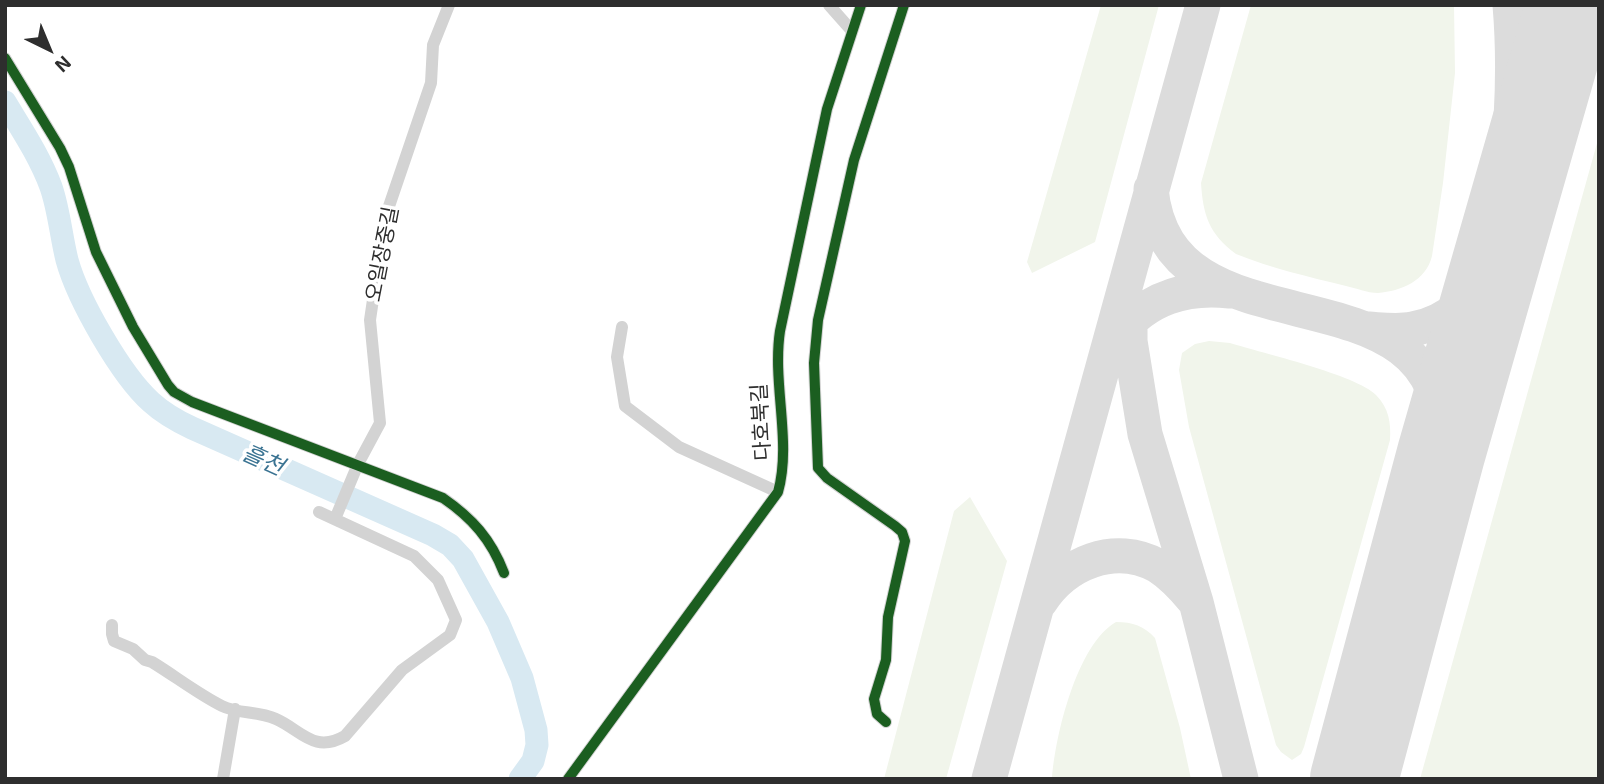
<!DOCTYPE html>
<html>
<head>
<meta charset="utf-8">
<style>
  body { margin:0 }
  #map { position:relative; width:1604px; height:784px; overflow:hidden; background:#fff; font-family:"Exo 2",sans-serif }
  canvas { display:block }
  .frame { position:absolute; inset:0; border:7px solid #2e2e2e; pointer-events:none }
  .north { position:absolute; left:14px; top:14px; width:70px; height:70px; -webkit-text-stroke:5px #fff; paint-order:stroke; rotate:137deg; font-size:19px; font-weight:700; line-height:28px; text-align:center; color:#2e2e2e }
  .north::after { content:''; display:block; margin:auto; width:24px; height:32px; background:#2e2e2e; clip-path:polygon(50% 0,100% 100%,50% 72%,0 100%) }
</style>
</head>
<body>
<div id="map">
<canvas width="1604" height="784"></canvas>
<div class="frame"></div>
<div class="north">N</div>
</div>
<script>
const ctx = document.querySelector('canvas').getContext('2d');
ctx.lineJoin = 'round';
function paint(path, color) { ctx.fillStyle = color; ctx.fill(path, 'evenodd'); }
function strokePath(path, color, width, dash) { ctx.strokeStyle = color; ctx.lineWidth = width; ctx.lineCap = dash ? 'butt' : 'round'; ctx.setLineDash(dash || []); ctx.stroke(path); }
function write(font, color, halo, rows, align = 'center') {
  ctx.font = font + ' "Exo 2","Noto Sans KR",sans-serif'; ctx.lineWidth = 7; ctx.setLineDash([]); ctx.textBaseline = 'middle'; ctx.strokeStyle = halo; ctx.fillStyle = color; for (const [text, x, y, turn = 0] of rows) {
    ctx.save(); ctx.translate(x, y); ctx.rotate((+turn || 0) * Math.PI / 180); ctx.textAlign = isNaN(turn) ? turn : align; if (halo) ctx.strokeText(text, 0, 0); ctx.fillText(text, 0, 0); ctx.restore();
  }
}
paint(new Path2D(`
  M1101,5H1159L1095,242L1032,273L1027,262Z
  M1251,5H1454L1455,73L1443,183L1432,256C1426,281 1401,291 1378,293C1367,293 1356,288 1346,286C1309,277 1271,268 1236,254C1209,234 1203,215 1201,183Z
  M1599,136V779H1420Z
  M1209,341L1230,343C1262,353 1357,375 1376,395C1389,408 1391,423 1390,440L1304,747L1301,754L1292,760L1281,752L1276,745L1189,427L1179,370L1182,353L1195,344Z
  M970,497L1007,561L946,779H884L954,511Z
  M1116,622C1133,622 1144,626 1155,638L1180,728L1191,779H1052C1055,736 1077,644 1116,622Z`), '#f1f5eb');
strokePath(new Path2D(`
  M5,102C22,130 40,157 51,187C59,210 61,236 67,260C78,300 121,375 151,402C163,413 177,421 192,428L433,535L450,545L463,559L498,622L522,678L536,730L537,745L533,761L520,779`), '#d8e9f2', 23);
strokePath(new Path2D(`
  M1151,189C1168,369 1456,248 1441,454
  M1490,284C1507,193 1518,98 1510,5
  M1130,307V341L1145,434L1196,602L1241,779
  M1369,329C1384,330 1398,332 1413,329C1450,322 1482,293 1494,258
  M1119,333C1148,298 1185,286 1230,291
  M1040,602C1065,563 1115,542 1158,566C1172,575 1183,587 1193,599
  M989,779L1203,5`), '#dcdcdc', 35);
strokePath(new Path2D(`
  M1354,779L1441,454L1570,5`), '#dcdcdc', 88);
strokePath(new Path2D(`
  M829,5L852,31
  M5,58L60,148L69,167L96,252L133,327L168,385L174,392L192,402L443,498C472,518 491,539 504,573
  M622,327L617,357L625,406L679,447L778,492
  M335,519L358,464L380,423L370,320L385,218L431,83L433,45L449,5
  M112,625V634L114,641L133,649L145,660L152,662C175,676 198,694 222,706C238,714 259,711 276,719C301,730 314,754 345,736L402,670L450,635L456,620L438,580L414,556L319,512
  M886,722L877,714L874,699L886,660L888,617L905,541L902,532L895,526L827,478L818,468L814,363L818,320L854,160L904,5
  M223,779L235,709
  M568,779L778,492C792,442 772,384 780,331L827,109L861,5`), '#d3d3d3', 12);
strokePath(new Path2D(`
  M5,58L60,148L69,167L96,252L133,327L168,385L174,392L192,402L443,498C472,518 491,539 504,573
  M886,722L877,714L874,699L886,660L888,617L905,541L902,532L895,526L827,478L818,468L814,363L818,320L854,160L904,5
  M568,779L778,492C792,442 772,384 780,331L827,109L861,5`), '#1b5e20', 10);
write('21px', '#2e2e2e', '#fff', [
  ["오일장중길",382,254,-79],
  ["다호북길",761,422,-93]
]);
write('italic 23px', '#3a7392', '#fff', [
  ["흘천",263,460,24]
]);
</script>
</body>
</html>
